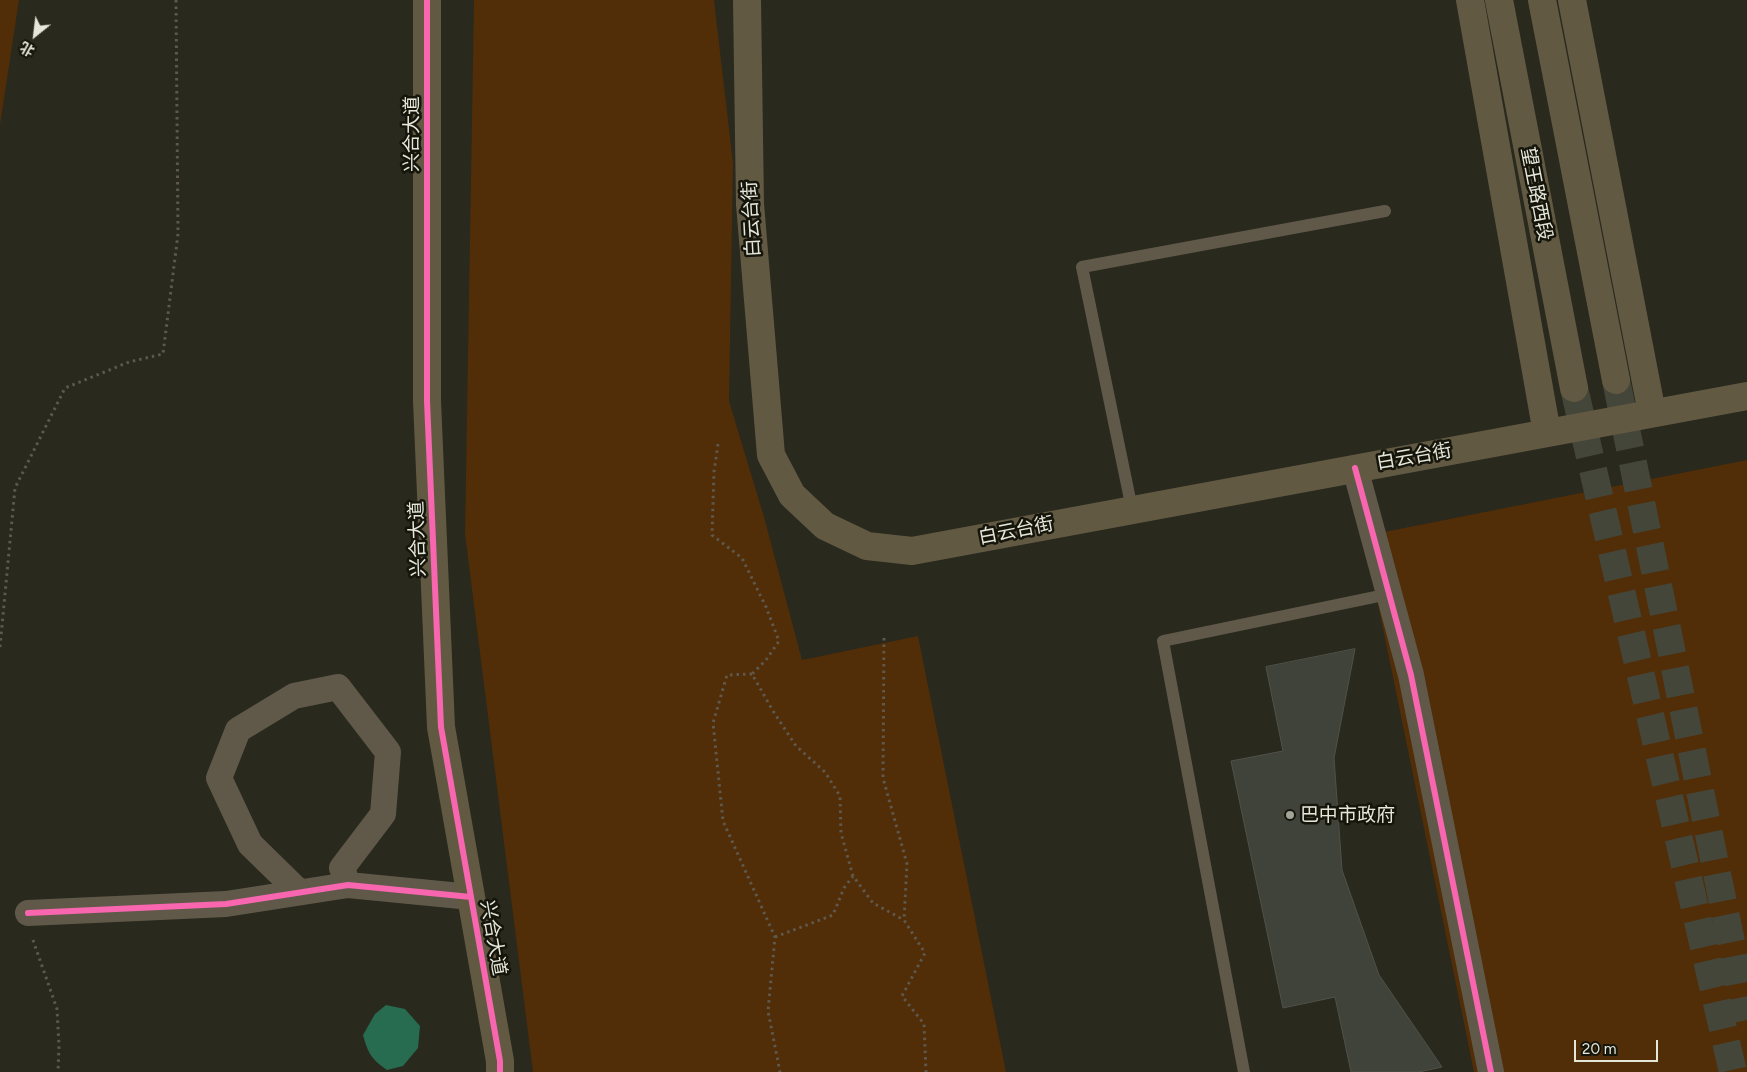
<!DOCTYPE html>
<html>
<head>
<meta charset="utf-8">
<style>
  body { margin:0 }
  #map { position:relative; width:1747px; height:1072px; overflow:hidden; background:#29291e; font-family:Figtree,"Noto Sans SC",sans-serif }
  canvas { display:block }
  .north { position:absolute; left:10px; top:10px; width:50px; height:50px; -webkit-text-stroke:4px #15150c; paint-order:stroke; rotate:209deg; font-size:14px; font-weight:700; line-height:20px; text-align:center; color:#e5e7d9 }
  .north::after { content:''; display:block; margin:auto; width:18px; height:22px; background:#e5e7d9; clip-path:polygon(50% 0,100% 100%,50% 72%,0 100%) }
  .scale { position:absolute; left:1574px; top:1040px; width:84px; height:22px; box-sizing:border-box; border:2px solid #e5e7d9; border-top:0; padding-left:6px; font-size:15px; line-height:18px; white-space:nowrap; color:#e5e7d9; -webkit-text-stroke:4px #15150c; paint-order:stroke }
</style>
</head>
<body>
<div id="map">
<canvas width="1747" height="1072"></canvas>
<div class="north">北</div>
<div class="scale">20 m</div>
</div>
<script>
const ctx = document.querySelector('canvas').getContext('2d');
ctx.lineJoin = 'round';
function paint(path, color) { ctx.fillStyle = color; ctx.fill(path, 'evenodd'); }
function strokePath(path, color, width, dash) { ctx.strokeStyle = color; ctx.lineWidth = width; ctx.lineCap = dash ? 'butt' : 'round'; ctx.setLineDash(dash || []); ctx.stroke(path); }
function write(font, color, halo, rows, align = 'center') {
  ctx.font = font + ' Figtree,"Noto Sans SC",sans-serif'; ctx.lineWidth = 5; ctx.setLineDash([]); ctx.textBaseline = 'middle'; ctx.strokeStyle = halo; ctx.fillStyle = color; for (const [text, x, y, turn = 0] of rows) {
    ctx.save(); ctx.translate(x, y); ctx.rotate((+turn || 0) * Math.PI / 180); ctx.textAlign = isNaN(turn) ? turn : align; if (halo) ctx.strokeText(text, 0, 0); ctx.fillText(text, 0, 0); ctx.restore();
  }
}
paint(new Path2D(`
  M0,0H19L0,125Z
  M474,0H714L733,163L729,401L764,517L802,660L918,636L1006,1072H533L465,534Z
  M1747,460V1072H1474L1364,536Z`), '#512d08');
paint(new Path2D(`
  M386,1005L405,1009L420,1026L418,1048L403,1066L387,1070C371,1059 368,1053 363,1035L375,1014Z`), '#276b50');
const building = new Path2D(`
  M1355,649L1334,758L1342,870L1379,975L1442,1067L1419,1072H1351L1335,997L1283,1008L1231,761L1283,751L1266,667Z`);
paint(building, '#404339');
strokePath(building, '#50524a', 1);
strokePath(new Path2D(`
  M1616,380L1747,1020
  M1574,388L1733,1072`), '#45463a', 28, [28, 14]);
strokePath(new Path2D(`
  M718,444L714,472L712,535L742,558L766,607L779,641L766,660L752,674L773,711L796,746L825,772L840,796L841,833L853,876L873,903L904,920
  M884,638L883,778L907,864L904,920L925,953L902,996L924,1024L926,1072
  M0,647L15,488L65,388L129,362L163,354L178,234L176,0
  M752,674L727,675L713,723L723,821L775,937L768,1011L780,1072
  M775,937L833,915L844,888L853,876
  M33,940L57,1009L59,1046L58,1072`), '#5e594c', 3, [2.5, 4]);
strokePath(new Path2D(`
  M1132,509L1082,267L1385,211
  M1244,1072L1163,641L1389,594`), '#605949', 12);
strokePath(new Path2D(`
  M1355,468L1411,675L1491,1072
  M299,892L250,844L219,778L238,730L294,696L338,687L388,752L383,814L342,868L348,885
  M28,913L226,904L348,885L471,897`), '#605949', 26);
strokePath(new Path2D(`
  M427,0V401L441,727L500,1061V1072
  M747,0L750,204L771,455L792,495L825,526L867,546L912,551L1747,396
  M1470,0L1547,433
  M1499,0L1574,388
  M1542,0L1616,380
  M1572,0L1652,413`), '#625943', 28);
strokePath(new Path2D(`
  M427,0V401L441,727L500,1061V1072
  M1355,468L1411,675L1491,1072
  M28,913L226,904L348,885L471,897`), '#f766af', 6);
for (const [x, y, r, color] of [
  [1290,815,5,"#a3a498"]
]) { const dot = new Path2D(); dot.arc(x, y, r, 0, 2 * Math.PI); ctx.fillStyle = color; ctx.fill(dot); strokePath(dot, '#15150c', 2); }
write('19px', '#e5e7d9', '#15150c', [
  ["兴合大道",412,134,-90],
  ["望王路西段",1536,194,79],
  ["白云台街",752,219,-93],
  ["白云台街",1414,457,-10],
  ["白云台街",1016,531,-11],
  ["兴合大道",418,539,-92],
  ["兴合大道",493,938,80]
]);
write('19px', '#e5e7d9', '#15150c', [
  ["巴中市政府",1300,815]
], 'left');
</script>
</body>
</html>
